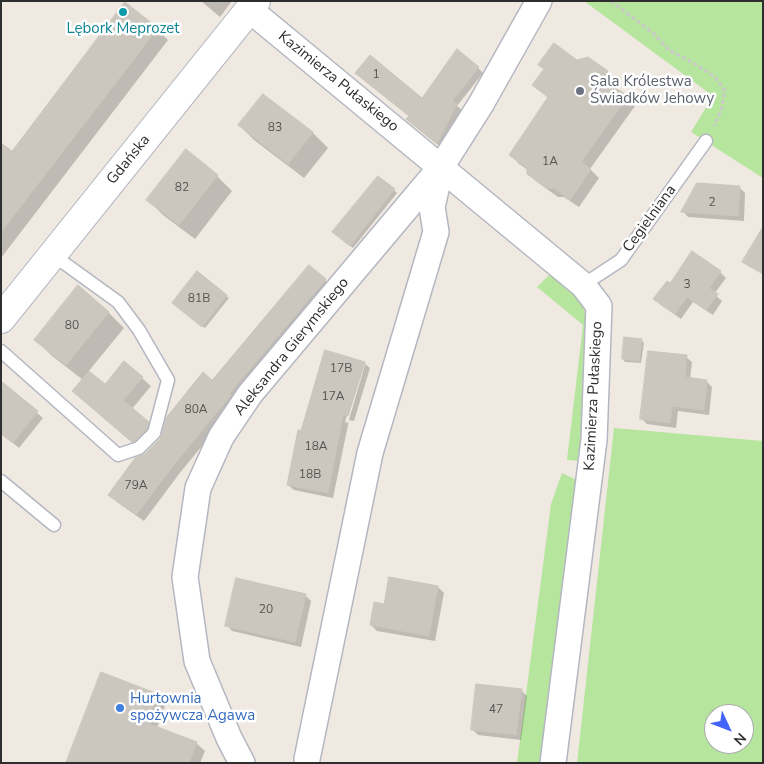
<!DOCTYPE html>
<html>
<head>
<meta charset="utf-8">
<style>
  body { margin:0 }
  #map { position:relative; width:764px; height:764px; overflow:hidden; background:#efe9e1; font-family:"Nunito Sans",sans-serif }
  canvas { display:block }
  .frame { position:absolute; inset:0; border:2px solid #2e2e2e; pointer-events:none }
  .north { position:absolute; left:704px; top:704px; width:50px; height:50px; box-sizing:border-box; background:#fff; border:1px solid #ababab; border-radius:50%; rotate:133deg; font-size:14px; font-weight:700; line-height:20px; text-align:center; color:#2e2e2e }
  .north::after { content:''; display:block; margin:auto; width:18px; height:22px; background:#4264fb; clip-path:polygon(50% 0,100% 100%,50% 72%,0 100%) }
</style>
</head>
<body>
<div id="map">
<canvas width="764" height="764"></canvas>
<div class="frame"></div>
<div class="north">N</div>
</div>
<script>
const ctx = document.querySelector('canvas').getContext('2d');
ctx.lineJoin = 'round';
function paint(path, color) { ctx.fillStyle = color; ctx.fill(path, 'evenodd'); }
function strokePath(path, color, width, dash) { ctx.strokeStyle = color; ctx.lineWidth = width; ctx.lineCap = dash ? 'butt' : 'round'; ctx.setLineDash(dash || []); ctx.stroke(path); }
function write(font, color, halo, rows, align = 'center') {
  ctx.font = font + ' "Nunito Sans",sans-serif'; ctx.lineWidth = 5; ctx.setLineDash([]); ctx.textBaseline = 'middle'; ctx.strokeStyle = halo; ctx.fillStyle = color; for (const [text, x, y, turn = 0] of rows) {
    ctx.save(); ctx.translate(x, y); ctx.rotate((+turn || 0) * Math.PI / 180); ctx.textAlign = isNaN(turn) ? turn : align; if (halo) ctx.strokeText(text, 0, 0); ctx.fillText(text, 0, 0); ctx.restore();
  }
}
paint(new Path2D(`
  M584,1H763V178L691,132L713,96Z
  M550,274L577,297L591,323L583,461L567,460L583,325L537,287Z
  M614,428L763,441V763H577ZM714,714H744V744H714Z
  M562,473L579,481L544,763H517L551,504Z`), '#b6e59e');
paint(new Path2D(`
  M201,1H232L220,17Z
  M157,29L168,40L1,258V152L13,153Z
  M577,61L607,72L616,80L611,86L627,97L635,106L590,169L599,178L579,207L564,197H558L537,182L528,173V170L519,164L511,155L549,99L534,85L545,70L540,65Z
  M478,68L483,73L457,106L462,110L442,148L413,124L410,117L422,100Z
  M239,125L312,132L328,148L304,178L254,140Z
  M217,176L232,191L195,239L163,215L148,200Z
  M379,177L397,193L353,248L337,235Z
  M739,187L745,193L744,221L688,217L683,211Z
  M720,272L726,278L714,294L722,301L713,315L693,302L681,319L661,305L655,299L670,284Z
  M325,280L332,287L179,474L144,521L117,502L110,495L145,455Z
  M78,287L109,313L124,328L88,372L105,386L142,378L151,386L132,409L157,432L141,450L82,399L83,380L51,355L36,340Z
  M226,296L229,298L205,328L176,305Z
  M641,340L644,343L641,363L625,362L623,359Z
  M686,357L692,362L690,379L706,381L712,387L709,415L678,411L676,428L647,424L641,418Z
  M364,363L370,368L354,421L349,420L333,498L294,490L288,485L302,432ZM362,365H365L348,423L345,422Z
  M8,389L43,418L19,448L1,433Z
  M390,579L438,587L444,593L435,641L377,631L371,625L385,606Z
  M305,595L311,601L301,647L232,631L227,625Z
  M521,690L527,696L521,740L478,735L472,729Z
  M158,695L166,703L157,728L196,743L205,751L200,763H67Z`), '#0003');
const building = new Path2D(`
  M125,2L158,28L1,232V143L12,151Z
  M554,43L577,60L588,57L608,71L602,79L628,96L581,162L591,169L570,200L554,188L548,189L527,174V168L509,155L548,97L532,85L544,69L538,65Z
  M457,49L479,67L452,101L457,104L437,144L406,119L409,116L355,73L370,55L422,98Z
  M263,94L313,132L288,164L238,125Z
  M186,149L218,175L179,225L146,200Z
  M378,176L395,189L350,246L332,232Z
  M697,183L740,186L738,216L681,212Z
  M763,227V274L742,262Z
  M692,251L721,271L709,288L718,294L706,310L687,297L675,314L653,299L667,281L670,283Z
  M309,265L326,279L229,394L231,395L172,467L136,515L108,495L135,458L145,454L160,439L162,435L166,418L203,372L212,380Z
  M197,271L227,295L202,327L172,303Z
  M78,285L109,312L66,365L34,340Z
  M624,337L642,339L639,361L622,359Z
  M325,350L365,362L348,416L343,415L328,493L287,485L298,430H301Z
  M648,351L687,355L685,377L707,380L704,410L672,406L670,423L640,419Z
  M124,361L143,377L123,400L149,422L147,429L135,441L132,442L72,391L89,371L105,384Z
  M1,381L38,411L13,443L1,434Z
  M389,577L438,586L429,636L370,625L374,602L384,604Z
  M236,578L306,594L295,642L225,626Z
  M101,672L158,694L147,723L197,742L189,763H66Z
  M476,684L522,689L516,735L471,730Z`);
paint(building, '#cbc7bf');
strokePath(building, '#cbc5ba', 1);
const service = new Path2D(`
  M583,285L621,260L706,141
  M1,351L118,455L139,448L154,433L168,380L139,330L118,302L53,255
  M1,481L54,525`);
const minor = new Path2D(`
  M250,10L583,285L599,306L594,440L553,763
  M307,759L370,453L436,232L432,207L440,172
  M242,763L229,738L197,661L185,577L198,488L221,437L250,394L441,167L481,104L539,1`);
const secondary = new Path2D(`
  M1,319L256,1`);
strokePath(service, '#b4b7c1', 15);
strokePath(minor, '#b4b7c1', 28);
strokePath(secondary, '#b4b7c1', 30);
strokePath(new Path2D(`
  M611,1L653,33L669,50L697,65L715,77L725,91L721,111L714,126`), '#c9c9c9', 3, [4, 2.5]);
strokePath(service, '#fff', 12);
strokePath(minor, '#fff', 25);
strokePath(secondary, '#fff', 28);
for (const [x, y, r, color] of [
  [123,12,5,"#0f9aa8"],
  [580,91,5,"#6b7280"],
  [120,708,5,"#3f7fe0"]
]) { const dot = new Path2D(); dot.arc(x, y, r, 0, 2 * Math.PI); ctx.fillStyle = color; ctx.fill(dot); strokePath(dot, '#fff', 2); }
write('12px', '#555452', null, [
  ["1",376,75],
  ["83",275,128],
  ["1A",550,162],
  ["82",182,188],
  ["2",712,203],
  ["3",687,285],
  ["81B",199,299],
  ["80",72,326],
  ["17B",341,369],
  ["17A",333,397],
  ["80A",196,410],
  ["18A",316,447],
  ["18B",310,475],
  ["79A",136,486],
  ["20",266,610],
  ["47",496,710]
]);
write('15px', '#0d838f', '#fff', [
  ["Lębork Meprozet",123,29]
]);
write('15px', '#2e2e2e', '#fff', [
  ["Kazimierza Pułaskiego",338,82,39],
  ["Gdańska",129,160,-51],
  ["Cegielniana",650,219,-54],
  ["Aleksandra Gierymskiego",292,347,-51],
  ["Kazimierza Pułaskiego",594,396,-87]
]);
write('15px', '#5b616d', '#fff', [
  ["Sala Królestwa",590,82],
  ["Świadków Jehowy",590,99]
], 'left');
write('15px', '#366cbe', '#fff', [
  ["Hurtownia",130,699],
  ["spożywcza Agawa",130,716]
], 'left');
</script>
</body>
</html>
